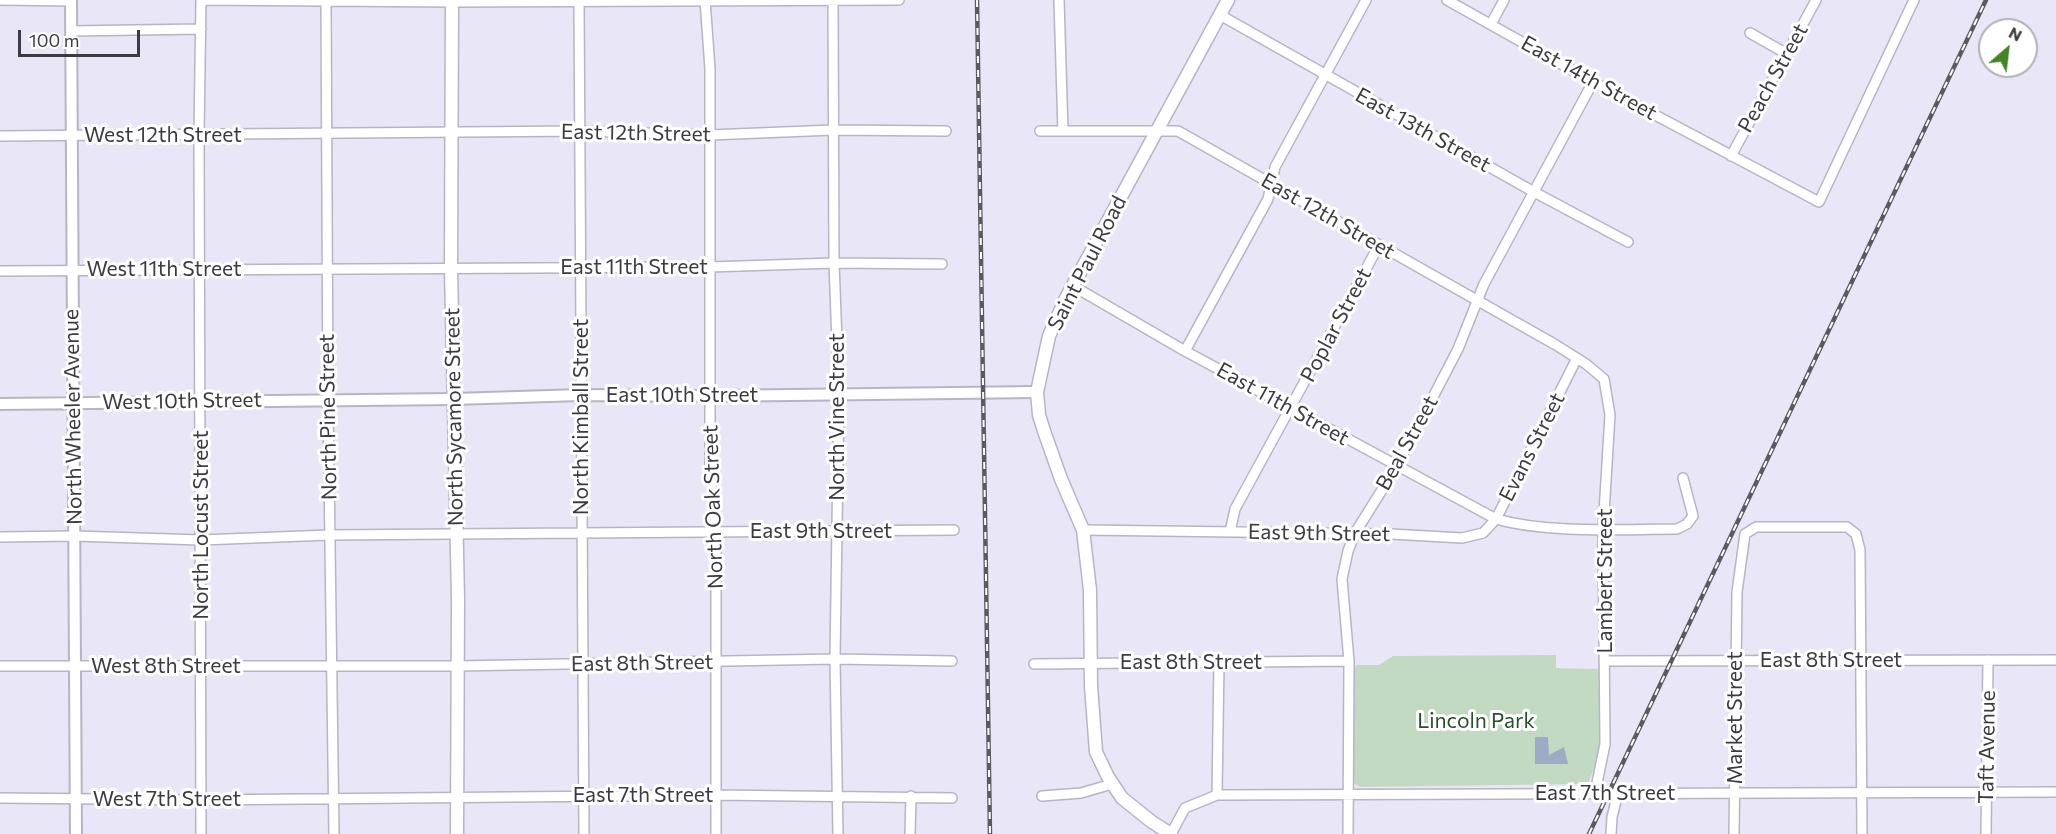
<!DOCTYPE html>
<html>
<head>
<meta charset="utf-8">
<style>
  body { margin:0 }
  #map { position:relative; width:2056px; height:834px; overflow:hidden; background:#e9e7f7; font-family:Commissioner,sans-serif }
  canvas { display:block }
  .north { position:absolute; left:1978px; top:18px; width:60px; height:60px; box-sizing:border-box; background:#fff; border:2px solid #b1b1b3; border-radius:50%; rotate:28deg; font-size:16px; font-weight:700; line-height:24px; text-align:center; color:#3b3b41 }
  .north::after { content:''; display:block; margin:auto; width:21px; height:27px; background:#428426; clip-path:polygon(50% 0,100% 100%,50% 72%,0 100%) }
  .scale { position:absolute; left:18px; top:30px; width:122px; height:27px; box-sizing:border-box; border:3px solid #3b3b41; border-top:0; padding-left:8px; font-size:18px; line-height:21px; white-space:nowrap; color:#3b3b41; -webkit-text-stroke:4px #fff; paint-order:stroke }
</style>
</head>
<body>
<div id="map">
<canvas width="2056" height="834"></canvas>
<div class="north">N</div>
<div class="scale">100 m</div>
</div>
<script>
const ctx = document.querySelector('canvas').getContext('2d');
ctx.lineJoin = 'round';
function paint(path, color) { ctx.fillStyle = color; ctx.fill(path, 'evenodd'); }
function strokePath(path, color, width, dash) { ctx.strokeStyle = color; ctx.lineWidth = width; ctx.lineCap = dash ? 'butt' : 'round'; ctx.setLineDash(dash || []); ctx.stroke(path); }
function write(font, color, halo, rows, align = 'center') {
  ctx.font = font + ' Commissioner,sans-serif'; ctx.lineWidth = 6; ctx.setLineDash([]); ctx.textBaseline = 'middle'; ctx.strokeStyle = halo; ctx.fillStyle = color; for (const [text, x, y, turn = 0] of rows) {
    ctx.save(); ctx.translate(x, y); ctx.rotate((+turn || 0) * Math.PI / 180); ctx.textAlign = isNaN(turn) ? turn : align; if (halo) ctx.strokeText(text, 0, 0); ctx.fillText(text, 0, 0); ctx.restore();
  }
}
paint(new Path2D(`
  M1556,655V668L1599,669V755L1588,784L1360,787L1353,783L1352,672L1357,665H1379L1393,656Z`), '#c2dac2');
paint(new Path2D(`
  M1535,737H1548L1549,755L1564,747L1568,764H1535Z`), '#9eabc7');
const minor = new Path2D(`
  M0,0L71,1
  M201,0L199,135L201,834
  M201,0L453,2L899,0
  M326,0L328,400L334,834
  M579,0L584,834
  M705,0L710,69V464L716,532V834
  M833,0L834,263L839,394L835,659L838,834
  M1059,0L1063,131
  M1447,0L1593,82L1819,202L1914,0
  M1220,15L1534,192L1628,242
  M1491,24L1504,0
  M71,31L201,29
  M1750,33L1787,54
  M1040,131H1178L1556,345L1586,364L1604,379L1610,415L1603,529L1605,744L1595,793
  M0,136L579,131L710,135L833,130L946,131
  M1731,156L1816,0
  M0,271L709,267L834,263L942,264
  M1073,286L1185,351L1496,519C1551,534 1620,529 1677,529L1687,524L1693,516L1683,478
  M1185,351L1268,199L1275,167L1366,0
  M1083,530L1391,534L1462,538L1483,533L1496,519L1577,358
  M1230,532L1235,509L1379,245
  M0,537L75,536L201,540L329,535L954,530
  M1605,661L2056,660
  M1034,664L1349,661
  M0,666H458L835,659L952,661
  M1217,795L1219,662
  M1042,796L1081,793L1112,784
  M0,798L201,800L716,795L952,798
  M910,834L911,796
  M1171,834L1185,808L1217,795L2056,792
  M1348,834L1349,661L1342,579L1348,551L1355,533L1397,466L1458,349L1484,284L1593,82
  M1611,834L1612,817L1618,793
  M1734,834L1737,592L1745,534L1756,527H1847L1856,534L1860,550L1862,834
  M1986,834L1988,660`);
const tertiary = new Path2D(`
  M71,0C71,278 76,556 76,834
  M0,404L454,399L581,395L709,396L1037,392`);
const secondary = new Path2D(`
  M452,0L451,268L458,599L457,834
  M1171,834L1152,822L1122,798L1108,777L1096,752L1091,686L1090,590L1083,530L1061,479L1044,431L1039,415L1037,392L1049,336L1066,298L1228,0`);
strokePath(minor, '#b6b5c4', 12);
strokePath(tertiary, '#b6b5c4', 14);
strokePath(secondary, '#b6b5c4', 15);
strokePath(minor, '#fff', 9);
strokePath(tertiary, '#fff', 10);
strokePath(secondary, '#fff', 12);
const rail = new Path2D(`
  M977,0L990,834
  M1589,834L1986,0`);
strokePath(rail, '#5a5a62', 4.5);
strokePath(rail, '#fff', 2, [7]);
write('21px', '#3b3b41', '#fff', [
  ["East 14th Street",1589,78,29],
  ["Peach Street",1773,78,-61],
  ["East 13th Street",1423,130,29],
  ["East 12th Street",636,133,1],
  ["West 12th Street",163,135],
  ["East 12th Street",1328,216,30],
  ["Saint Paul Road",1087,263,-63],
  ["East 11th Street",634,267],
  ["West 11th Street",164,269],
  ["Poplar Street",1336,325,-62],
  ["East 10th Street",682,395],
  ["West 10th Street",182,401,-1],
  ["East 11th Street",1283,404,29],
  ["North Wheeler Avenue",73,417,-91],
  ["North Pine Street",328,417,-91],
  ["North Sycamore Street",454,417,-91],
  ["North Kimball Street",581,417,-90],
  ["North Vine Street",837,417,-90],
  ["Beal Street",1407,443,-61],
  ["Evans Street",1532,447,-63],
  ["North Oak Street",713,507,-92],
  ["North Locust Street",201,525,-90],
  ["East 9th Street",821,531],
  ["East 9th Street",1319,533,1],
  ["Lambert Street",1605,581,-90],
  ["East 8th Street",1831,660],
  ["East 8th Street",1191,662],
  ["East 8th Street",642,663,-1],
  ["West 8th Street",166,666],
  ["Market Street",1735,718,-90],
  ["Taft Avenue",1987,747,-89],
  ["East 7th Street",1605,793],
  ["East 7th Street",643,795],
  ["West 7th Street",167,799]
]);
write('21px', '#284e2b', '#fff', [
  ["Lincoln Park",1476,721]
]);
</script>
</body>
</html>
